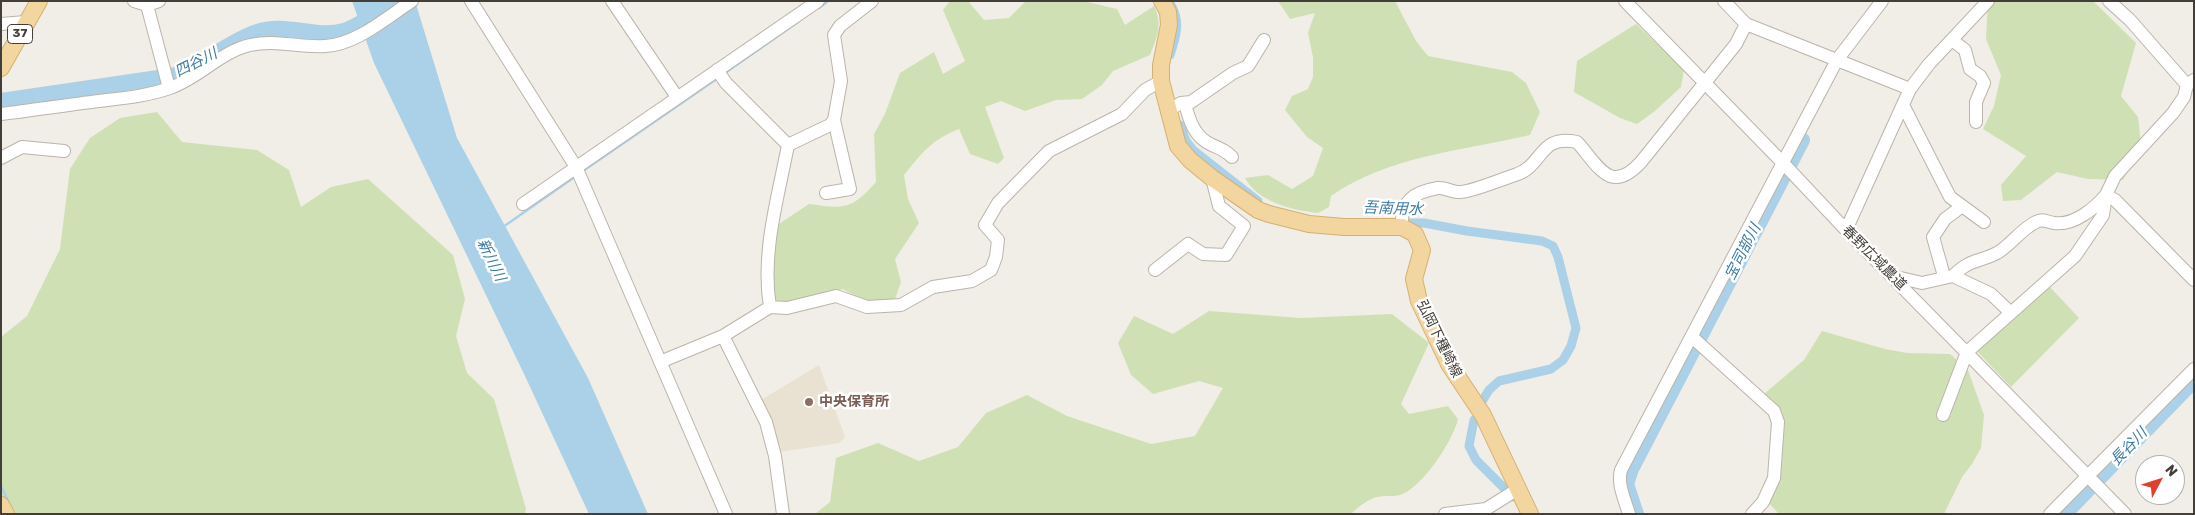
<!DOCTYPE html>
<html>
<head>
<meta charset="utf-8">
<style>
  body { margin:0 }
  #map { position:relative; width:2195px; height:515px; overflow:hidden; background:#f1ede7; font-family:Rubik,sans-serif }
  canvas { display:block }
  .frame { position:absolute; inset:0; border:2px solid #433e37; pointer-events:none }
  .north { position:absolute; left:2135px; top:455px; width:50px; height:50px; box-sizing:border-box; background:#fff; border:1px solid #b4b2af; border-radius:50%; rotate:50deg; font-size:14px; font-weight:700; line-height:20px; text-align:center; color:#433e37 }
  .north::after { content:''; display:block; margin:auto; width:18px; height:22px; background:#e03f2f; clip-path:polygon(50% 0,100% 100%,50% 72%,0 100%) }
</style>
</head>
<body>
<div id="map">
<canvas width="2195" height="515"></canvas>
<div class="frame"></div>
<div class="north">N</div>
</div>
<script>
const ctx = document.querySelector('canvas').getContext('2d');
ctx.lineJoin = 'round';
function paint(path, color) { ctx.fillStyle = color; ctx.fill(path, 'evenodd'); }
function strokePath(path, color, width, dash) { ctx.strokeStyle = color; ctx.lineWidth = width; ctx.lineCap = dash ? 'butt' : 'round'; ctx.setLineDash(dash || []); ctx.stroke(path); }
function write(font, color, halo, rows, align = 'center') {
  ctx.font = font + ' Rubik,"Noto Sans JP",sans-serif'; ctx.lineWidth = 5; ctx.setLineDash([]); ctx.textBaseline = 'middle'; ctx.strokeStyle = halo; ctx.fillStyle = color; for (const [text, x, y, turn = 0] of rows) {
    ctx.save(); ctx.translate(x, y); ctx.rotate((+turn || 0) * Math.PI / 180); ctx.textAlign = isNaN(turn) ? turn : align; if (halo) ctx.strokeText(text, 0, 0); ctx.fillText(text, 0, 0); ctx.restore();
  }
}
paint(new Path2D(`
  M819,365L845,437L839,443L779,452L761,400Z`), '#e9e1d2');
paint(new Path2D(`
  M950,1H968L984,20L1009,18L1026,1H1083L1117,9L1125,25L1154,6C1163,25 1157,37 1150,55L1113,71L1102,85L1082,99L1056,100L1025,111L1001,101L985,107L1004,158L998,164L970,154L959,129C930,141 923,152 904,175L908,199L919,223L895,259L901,282L895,299L864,301L843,289L815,296L799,304L771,301L776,226L809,204C845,209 851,210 876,182L874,134L885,114L900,73L934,52L943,74L965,61L943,10Z
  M1278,1H1395L1416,41L1428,56L1512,72L1526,83L1540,112L1530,135C1463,151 1390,155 1331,196L1329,207L1318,213C1292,210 1258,202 1245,178L1268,175L1292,189L1313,176L1323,148L1307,137L1285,110L1292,96L1308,89L1313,77V57L1308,33L1315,13L1290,19Z
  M1988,1H2093L2136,43L2121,96L2138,117L2141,144L2123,180L2088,179L2057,172L2021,200L2003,201L2001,185L2026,156L1983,129L1994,106L2001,75L1986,39Z
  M1636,24L1684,70L1681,87L1655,111L1637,124L1620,118L1574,92L1577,61Z
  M157,112L182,142L257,150L289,170L301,207L331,187L368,179L453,255L465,299L456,336L467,373L494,399L526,509L525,514H9L1,494V337L27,316L60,249L70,169L90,138L120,118Z
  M2049,286L2079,318L2011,387L1976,350Z
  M1209,311L1301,318L1392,314L1429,343L1401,404L1409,414L1448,406L1458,419C1453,441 1422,488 1400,495C1393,497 1384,495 1377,497C1367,500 1358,507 1351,514H815L830,502L836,458L878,443L919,461L958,447L986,413L1027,395L1067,416L1151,444L1195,436L1223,388L1199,381L1153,394L1131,375L1118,343L1134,316L1173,334Z
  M1822,331L1885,349L1907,353L1950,354L1968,370L1984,415L1981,448L1972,464L1962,477L1944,514H1779L1768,502L1781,438L1764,394L1804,360Z`), '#cfe1b4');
paint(new Path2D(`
  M352,1H415L457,138L588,378L648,514H589L525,376L374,63Z`), '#aad1e7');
strokePath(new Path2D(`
  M819,8L828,1
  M725,73L798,22
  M583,171L718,78
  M503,227L576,176
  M1,486L9,503`), '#aad1e7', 2.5);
strokePath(new Path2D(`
  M1170,55C1176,37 1181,22 1171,5
  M1180,125L1186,141L1193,150L1258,201
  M1400,223H1424L1467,231L1542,241L1553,246L1558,257L1576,328L1571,346L1563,360L1551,369L1499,381L1489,390L1481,403
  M1474,420L1469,446L1476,460L1513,497`), '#aad1e7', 9);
strokePath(new Path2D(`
  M1,101L172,76C203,66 227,42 257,32C286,22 315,39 344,31C356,27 368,18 378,13
  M1636,514L1626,484L1631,469L1802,140
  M2064,514L2194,380`), '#aad1e7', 16);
const minor = new Path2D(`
  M134,1L147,5L169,88
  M471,1L576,167L726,514
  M612,1L677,97
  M1625,1L1783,163L1846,230L2125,514
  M1724,1L1746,24L1910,89
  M2109,1L2130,20L2187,85
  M147,5L159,1
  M1,24L26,22
  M1952,40L1965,50L1970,69L1980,76L1984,83L1976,102V122
  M717,70L726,83L788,145
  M1185,103C1189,120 1194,137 1212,145C1221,149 1225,150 1232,157
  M1903,105L1950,197L1984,222
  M1167,111L1181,103L1191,102L1233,73L1248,66L1264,40
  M1,114C34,110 66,105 99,101C123,98 147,96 170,88C199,78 220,52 250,45C276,39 299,48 325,46C356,45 387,17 412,1
  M1,158L22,147L64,151
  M826,193L850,189L834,120
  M2106,195L2115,200L2194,280
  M523,204L818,1
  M1402,227C1400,201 1414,192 1438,188C1445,187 1453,193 1460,192C1472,192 1502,179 1515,175C1544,166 1538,134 1577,142C1598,165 1610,196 1641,162L1736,44L1746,24
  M1846,230L1910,89L1929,64L1988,1
  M1155,270L1188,244L1203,254L1226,255L1244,226L1219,206L1212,178
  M1892,276L1922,283L1953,276L1991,294L2011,313
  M1944,276L1933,237L1945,219L1961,207
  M1953,276C1971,258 1978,263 1997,253C2011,245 2021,229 2036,222C2043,218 2047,222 2054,223C2074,226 2095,208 2106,195
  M770,307L787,308L836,296L867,307L901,305L933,287L972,281L991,270L996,257L998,240L985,225L998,203L1049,151L1122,114L1145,90L1161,81
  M1692,337L1774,411L1778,422L1774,478L1763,502L1752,514
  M660,362L723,336
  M1943,415L1967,352L2075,256L2103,215L2106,195L2115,176L2173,113L2184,97L2187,85L2194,80
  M783,514L775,456L766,422L723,336L770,307C761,253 778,198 788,145L830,125L834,120L841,81L834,35L840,26L872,1
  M1445,514L1486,509L1518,489
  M1629,514C1625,500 1617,484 1621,470L1837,60L1882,1
  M2050,514L2194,369`);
const major = new Path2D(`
  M1162,1L1168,12L1169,25L1161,65V81L1178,146L1190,160L1212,178L1258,210L1269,214L1309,224L1344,227H1402L1415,234L1422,250L1414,279L1419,301L1449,364L1483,415L1530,514
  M1,68L39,1
  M1,505L6,514`);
strokePath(minor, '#bbb4aa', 14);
strokePath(major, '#d5b171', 18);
strokePath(minor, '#fff', 12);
strokePath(major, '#f2d59f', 16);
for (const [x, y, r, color] of [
  [809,402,5,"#8d6e63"]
]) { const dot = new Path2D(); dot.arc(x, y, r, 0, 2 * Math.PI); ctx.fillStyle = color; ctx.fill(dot); strokePath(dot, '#fff', 2); }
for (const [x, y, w] of [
  [20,34,25]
]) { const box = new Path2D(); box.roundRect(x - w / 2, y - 9.5, w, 19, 4); ctx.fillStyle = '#fff'; ctx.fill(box); strokePath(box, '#433e37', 1); }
write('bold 12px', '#433e37', null, [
  ["37",20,34]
]);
write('14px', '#433e37', '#fff', [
  ["春野広域農道",1874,258,45],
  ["弘岡下種崎線",1439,339,64]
]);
write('bold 14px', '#785e54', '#fff', [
  ["中央保育所",819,402]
], 'left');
write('italic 15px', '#3d7da2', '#fff', [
  ["四谷川",196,63,-27],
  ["吾南用水",1393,209,2],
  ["宝司部川",1743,252,-63],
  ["新川川",491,260,64],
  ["長谷川",2129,447,-46]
]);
</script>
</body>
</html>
